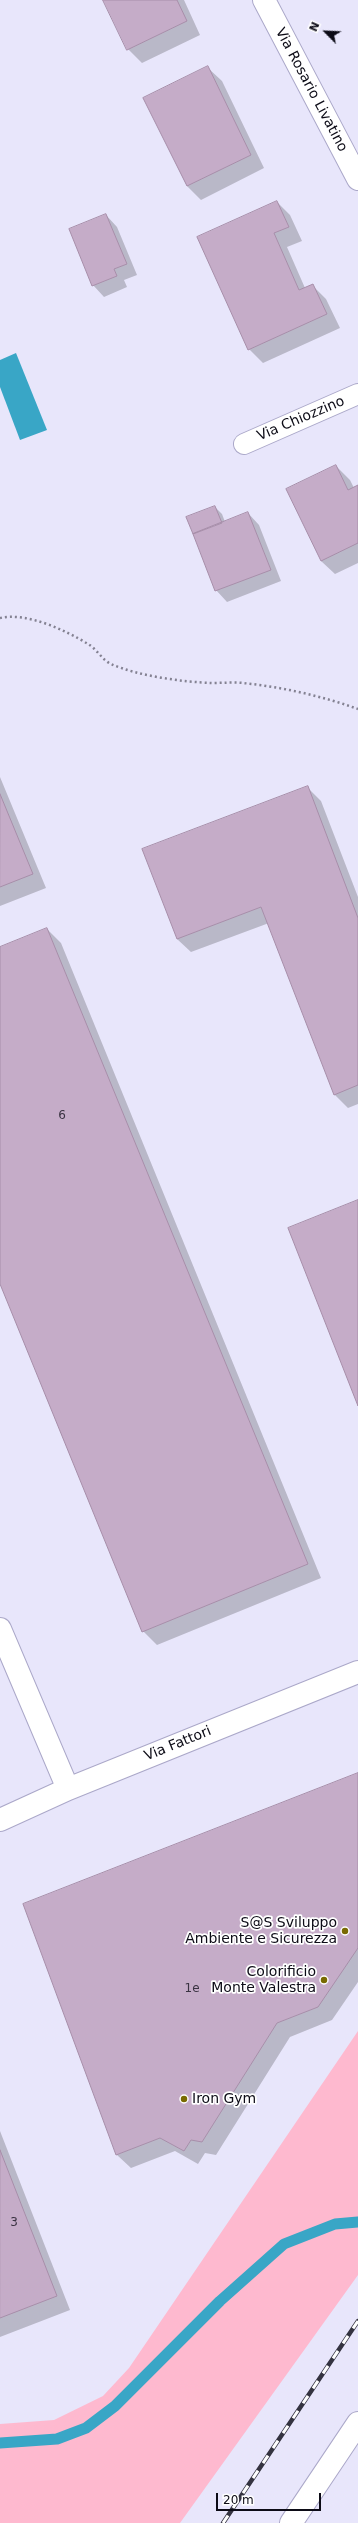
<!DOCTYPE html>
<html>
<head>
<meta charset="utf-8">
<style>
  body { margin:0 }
  #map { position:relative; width:358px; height:2523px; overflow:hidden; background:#e8e6fb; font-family:"DejaVu Sans",sans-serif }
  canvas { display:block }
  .north { position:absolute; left:306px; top:12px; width:40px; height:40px; -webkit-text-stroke:3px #fff; paint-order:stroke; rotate:294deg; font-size:11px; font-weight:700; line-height:16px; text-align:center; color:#0c0b16 }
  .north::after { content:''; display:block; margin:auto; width:14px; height:18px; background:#0c0b16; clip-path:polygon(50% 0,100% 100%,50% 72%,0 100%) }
  .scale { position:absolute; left:216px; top:2493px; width:105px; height:18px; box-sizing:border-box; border:2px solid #0c0b16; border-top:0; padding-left:5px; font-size:12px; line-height:14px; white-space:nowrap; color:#0c0b16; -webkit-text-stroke:3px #fff; paint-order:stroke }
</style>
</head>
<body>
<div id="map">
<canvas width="358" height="2523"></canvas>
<div class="north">N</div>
<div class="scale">20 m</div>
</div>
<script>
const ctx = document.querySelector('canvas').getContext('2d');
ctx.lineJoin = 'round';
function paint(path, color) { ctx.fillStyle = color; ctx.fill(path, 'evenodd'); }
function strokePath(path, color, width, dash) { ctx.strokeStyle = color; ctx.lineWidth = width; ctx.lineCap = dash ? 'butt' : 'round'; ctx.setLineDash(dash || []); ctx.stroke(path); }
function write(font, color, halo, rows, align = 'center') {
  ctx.font = font + ' "DejaVu Sans",sans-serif'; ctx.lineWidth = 3.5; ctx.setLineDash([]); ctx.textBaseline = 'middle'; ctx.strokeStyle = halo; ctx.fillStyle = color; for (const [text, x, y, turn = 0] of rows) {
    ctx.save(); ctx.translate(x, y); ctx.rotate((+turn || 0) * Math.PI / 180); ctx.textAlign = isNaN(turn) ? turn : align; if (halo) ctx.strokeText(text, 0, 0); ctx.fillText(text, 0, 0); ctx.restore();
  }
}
paint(new Path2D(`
  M358,2031V2275L180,2523H0V2424L54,2420L103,2396L129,2368Z`), '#feb9cf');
paint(new Path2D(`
  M16,353L47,430L20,440L0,387V360Z`), '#39a6c6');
paint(new Path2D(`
  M105,0H184L200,35L142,63L128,49Z
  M208,68L222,81L264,168L201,200L187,186L144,98Z
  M277,202L290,215L302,241L287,247L305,288L312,285L326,299L340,328L263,363L249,349Z
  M106,215L117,227L137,275L124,280L127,287L104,297L93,285Z
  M336,466L350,480L354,488L358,486V563L335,574L321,561Z
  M215,507L222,514L225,522L248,513L259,525L281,581L227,602L216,590Z
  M0,777L46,888L0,906Z
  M307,787L321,801L358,897V1104L348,1108L334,1094L269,923L191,952L177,939Z
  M47,929L61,943L321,1578L157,1645L143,1631L0,1282V948Z
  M358,1774V1982L332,2020L290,2037L216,2155L205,2153L198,2164L175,2151L131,2168L117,2155L24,1905Z
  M0,2131L70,2310L0,2337Z`), '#0003');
strokePath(new Path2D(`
  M0,2443L57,2439L86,2428L115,2406L220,2301L284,2244L335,2224L358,2222`), '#39a6c6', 11);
const building = new Path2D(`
  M103,0H177L187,21L127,50Z
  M208,66L251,155L187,186L143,98Z
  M277,201L289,227L274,233L299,290L313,284L327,314L248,350L197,237Z
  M106,214L127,264L114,269L117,276L92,286L69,229Z
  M336,465L348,490L358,485V543L321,561L286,489Z
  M215,506L222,523L193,534L186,517Z
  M248,512L271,570L215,591L193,534Z
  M308,786L358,918V1085L334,1095L261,907L177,939L142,849Z
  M0,794L33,874L0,887Z
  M47,928L308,1564L142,1632L0,1284V947Z
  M358,1200V1406L288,1228Z
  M358,1773V1948L318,2007L277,2023L202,2142L191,2140L184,2151L160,2138L116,2155L23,1904Z
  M0,2150L57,2296L0,2318Z`);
paint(building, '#c5acc8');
strokePath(building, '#a78ea9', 1);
const service = new Path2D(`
  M244,444L358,394`);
const minor = new Path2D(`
  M264,0L358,179
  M0,1629L68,1789
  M0,1820L68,1789L358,1672`);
const secondary = new Path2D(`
  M291,2523L358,2423`);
strokePath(service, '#aba8c9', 22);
strokePath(minor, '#aba8c9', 24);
strokePath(secondary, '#aba8c9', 24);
strokePath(new Path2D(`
  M0,618C27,612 65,630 88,644C97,649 102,660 111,664C138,676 183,682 212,683C223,683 233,682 243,683C282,687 322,696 358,709`), '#848292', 2.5, [2, 3]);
strokePath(service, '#fff', 20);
strokePath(minor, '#fff', 22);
strokePath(secondary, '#fff', 22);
const rail = new Path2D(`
  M223,2523L358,2321`);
strokePath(rail, '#343340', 4.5);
strokePath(rail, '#fff', 3, [9]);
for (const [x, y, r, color] of [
  [345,1931,4,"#786a01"],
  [324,1980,4,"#786a01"],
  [184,2099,4,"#786a01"]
]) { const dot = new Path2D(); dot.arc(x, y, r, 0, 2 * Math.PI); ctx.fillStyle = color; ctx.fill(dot); strokePath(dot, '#fff', 1.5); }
write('12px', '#3a3342', null, [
  ["6",62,1116],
  ["1e",192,1989],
  ["3",14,2223]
]);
write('14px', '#0c0b16', '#fff', [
  ["Via Rosario Livatino",311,90,62],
  ["Via Chiozzino",301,419,-23],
  ["Via Fattori",178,1744,-22]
]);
write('14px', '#0c0b16', '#fff', [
  ["S@S Sviluppo",337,1923],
  ["Ambiente e Sicurezza",337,1939],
  ["Colorificio",316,1972],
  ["Monte Valestra",316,1988],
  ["Iron Gym",192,2099,"left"]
], 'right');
</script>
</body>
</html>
